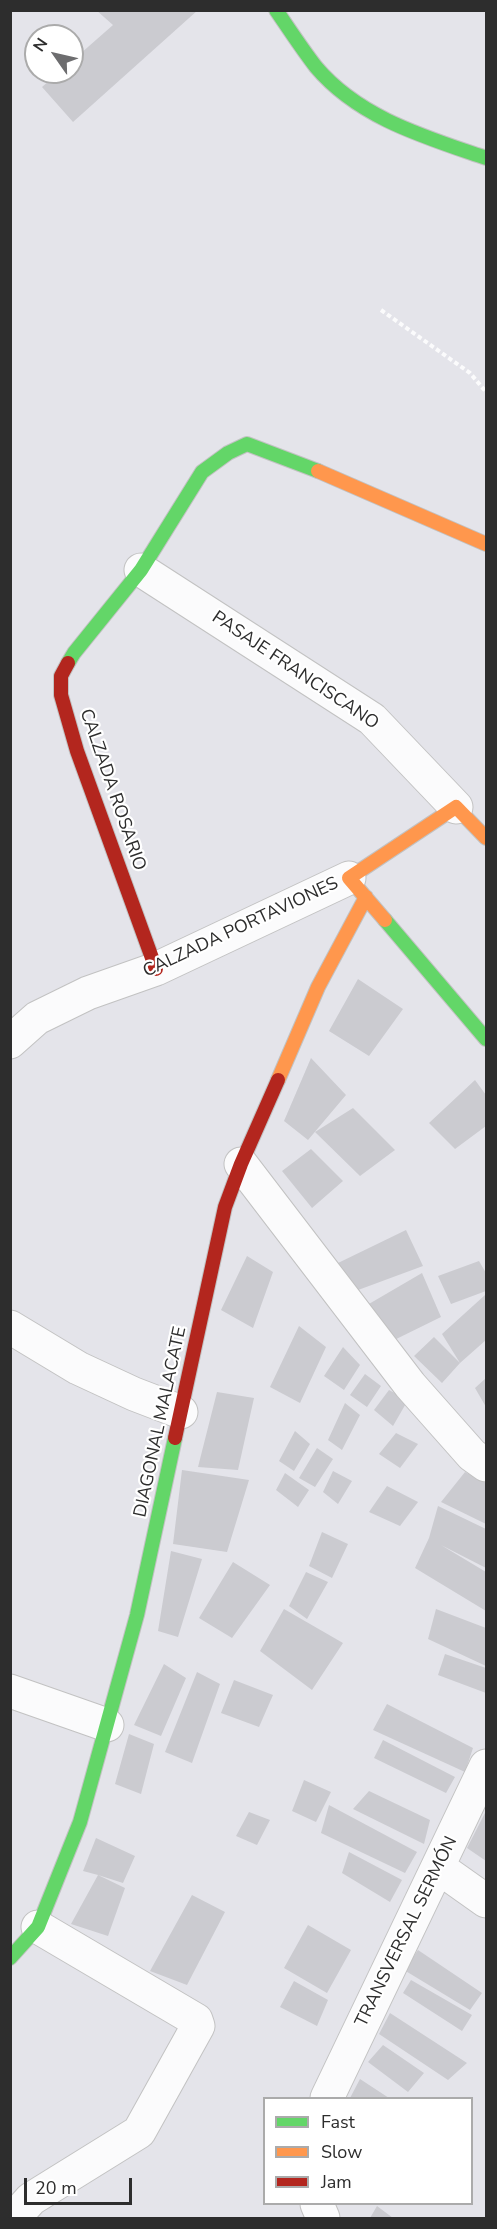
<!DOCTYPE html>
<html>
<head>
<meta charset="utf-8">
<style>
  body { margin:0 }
  #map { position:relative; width:497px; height:2229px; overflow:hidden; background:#e4e4ea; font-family:"Nunito Sans",sans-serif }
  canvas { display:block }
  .frame { position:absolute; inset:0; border:12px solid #2d2d2d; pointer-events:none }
  .legend { position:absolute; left:263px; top:2097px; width:210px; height:108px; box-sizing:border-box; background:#fff; border:2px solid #ababab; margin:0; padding:8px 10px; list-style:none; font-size:18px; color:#2d2d2d }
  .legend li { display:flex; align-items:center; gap:12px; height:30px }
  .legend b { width:30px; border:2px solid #ababab }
  .north { position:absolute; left:24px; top:24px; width:60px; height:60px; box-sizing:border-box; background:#fff; border:2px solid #ababab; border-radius:50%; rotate:304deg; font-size:16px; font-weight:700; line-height:24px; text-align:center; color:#2d2d2d }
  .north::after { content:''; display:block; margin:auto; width:21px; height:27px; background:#6d6d6f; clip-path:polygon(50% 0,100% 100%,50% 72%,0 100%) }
  .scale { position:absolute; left:24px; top:2178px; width:108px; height:27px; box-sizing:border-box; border:3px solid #2d2d2d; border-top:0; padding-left:8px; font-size:18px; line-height:21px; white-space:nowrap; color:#2d2d2d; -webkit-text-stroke:4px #fff; paint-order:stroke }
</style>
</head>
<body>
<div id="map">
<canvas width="497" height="2229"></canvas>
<div class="frame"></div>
<ul class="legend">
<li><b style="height:8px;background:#63d668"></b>Fast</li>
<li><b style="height:8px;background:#ff974d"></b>Slow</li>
<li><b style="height:8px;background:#b3261e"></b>Jam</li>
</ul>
<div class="north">N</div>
<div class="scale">20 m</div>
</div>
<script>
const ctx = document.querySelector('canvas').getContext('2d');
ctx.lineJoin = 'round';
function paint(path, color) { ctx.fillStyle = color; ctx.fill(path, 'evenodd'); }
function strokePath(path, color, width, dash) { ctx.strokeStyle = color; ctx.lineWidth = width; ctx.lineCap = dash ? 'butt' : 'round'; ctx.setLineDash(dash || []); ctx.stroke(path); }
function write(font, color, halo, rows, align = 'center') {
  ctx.font = font + ' "Nunito Sans",sans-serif'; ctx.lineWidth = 4.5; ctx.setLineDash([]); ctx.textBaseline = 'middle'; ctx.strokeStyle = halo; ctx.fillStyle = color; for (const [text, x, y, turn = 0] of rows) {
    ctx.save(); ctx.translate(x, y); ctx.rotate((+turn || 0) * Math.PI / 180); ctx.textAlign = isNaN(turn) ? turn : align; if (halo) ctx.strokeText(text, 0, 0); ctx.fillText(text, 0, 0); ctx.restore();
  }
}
paint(new Path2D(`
  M96,10H198L73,122L42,87L59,72H72V61L113,25Z
  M358,979L403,1009L369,1056L329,1031Z
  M311,1058L346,1095L308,1140L284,1121Z
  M475,1080L486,1095V1126L455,1149L429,1123Z
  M353,1108L395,1150L360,1176L315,1132Z
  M311,1149L343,1181L312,1208L282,1171Z
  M406,1230L423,1266L350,1293L338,1263Z
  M247,1256L273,1272L253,1328L221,1310Z
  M479,1261L486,1273V1291L451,1304L438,1276Z
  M422,1273L441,1317L382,1346L362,1308Z
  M485,1295L486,1340L460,1363L442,1383L414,1356L434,1337L460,1363L442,1334Z
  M299,1326L326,1347L300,1403L270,1387Z
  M343,1347L360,1365L344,1390L324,1376Z
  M365,1374L381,1386L367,1407L350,1395Z
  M486,1378V1407L475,1388Z
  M389,1390L408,1400L393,1426L374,1410Z
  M217,1392L254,1398L238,1470L198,1467Z
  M345,1403L360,1415L342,1450L328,1440Z
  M295,1431L310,1444L294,1471L279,1461Z
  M396,1433L418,1444L400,1468L379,1454Z
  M317,1448L333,1459L315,1487L299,1478Z
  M182,1470L249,1480L227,1552L173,1544Z
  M333,1471L352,1481L338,1504L323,1492Z
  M465,1472L486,1483V1524L441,1502Z
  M285,1473L309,1490L298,1507L276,1490Z
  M387,1486L418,1502L400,1526L369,1512Z
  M438,1506L486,1529V1568L441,1545L486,1572V1611L415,1568L429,1538Z
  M322,1532L348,1544L332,1578L309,1566Z
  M171,1551L202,1559L178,1637L158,1631Z
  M233,1562L270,1585L232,1638L199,1618Z
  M306,1572L328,1582L307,1619L289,1606Z
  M284,1609L343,1643L312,1690L260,1651Z
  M436,1609L486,1628V1666L428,1639Z
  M445,1654L486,1668V1693L438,1675Z
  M164,1664L186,1678L161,1736L134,1725Z
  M197,1672L220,1684L192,1763L165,1752Z
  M234,1680L273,1695L259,1727L221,1713Z
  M387,1704L473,1748L465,1772L373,1730Z
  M129,1734L154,1744L141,1794L115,1784Z
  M383,1740L455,1777L446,1793L374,1758Z
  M304,1780L331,1792L316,1822L292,1811Z
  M369,1791L430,1820L424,1844L353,1809Z
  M329,1805L417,1852L405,1873L321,1833Z
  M486,1811V1861L467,1848Z
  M249,1812L270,1820L257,1845L236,1836Z
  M96,1838L135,1856L123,1883L98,1875L125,1888L108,1936L71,1924L98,1875L83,1871Z
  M349,1852L402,1880L390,1902L342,1873Z
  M192,1895L225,1912L187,1985L150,1971Z
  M308,1925L351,1950L327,1993L284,1968Z
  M418,1950L482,1993L470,2010L404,1970Z
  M411,1980L472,2015L462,2031L403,1993Z
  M294,1981L328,2000L317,2026L280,2007Z
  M390,2013L467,2063L448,2080L379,2034Z
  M383,2045L424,2073L408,2092L368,2062Z
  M360,2079L389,2098H350Z
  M377,2206L393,2218H370Z`), '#cbcbd0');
const street = new Path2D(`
  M141,570L372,719L456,807
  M10,1042L37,1018L88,993L156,969L349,878
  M241,1164L410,1385L472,1455L486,1465
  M10,1327L78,1368L134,1394L181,1412
  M10,1691L107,1725
  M438,1867L486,1901
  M327,2098L486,1766
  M317,2204L323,2218
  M14,2218L31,2199L139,2132L198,2026L196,2020L38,1927`);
const fast = new Path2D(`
  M276,10C289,29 302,49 316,67C359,118 425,137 486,158
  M68,663L74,653L141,570L202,472L228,453L247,444L318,471
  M385,920L486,1039
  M10,1958L38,1927L80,1822L137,1615L175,1438`);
const slow = new Path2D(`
  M318,471L486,544
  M385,920L349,878L456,807L486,838
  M278,1080L318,987L366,897`);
const jam = new Path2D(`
  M68,663L61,676V695L77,751L156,969
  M175,1438L225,1207L241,1164L278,1080`);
strokePath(street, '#c2c2c2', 35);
strokePath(fast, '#c2c2c2', 16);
strokePath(slow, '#c2c2c2', 16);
strokePath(jam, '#c2c2c2', 16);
strokePath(new Path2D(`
  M381,310L470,373L486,392`), '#fbfbfc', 4, [4.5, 3]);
strokePath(street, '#fbfbfc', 33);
strokePath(fast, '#63d668', 14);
strokePath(slow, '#ff974d', 14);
strokePath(jam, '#b3261e', 14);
write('18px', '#2d2d2d', '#fff', [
  ["PASAJE FRANCISCANO",295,671,34],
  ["CALZADA ROSARIO",112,790,71],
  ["CALZADA PORTAVIONES",241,928,-25],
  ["DIAGONAL MALACATE",161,1422,-78],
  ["TRANSVERSAL SERMÓN",407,1932,-64]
]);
</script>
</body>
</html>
